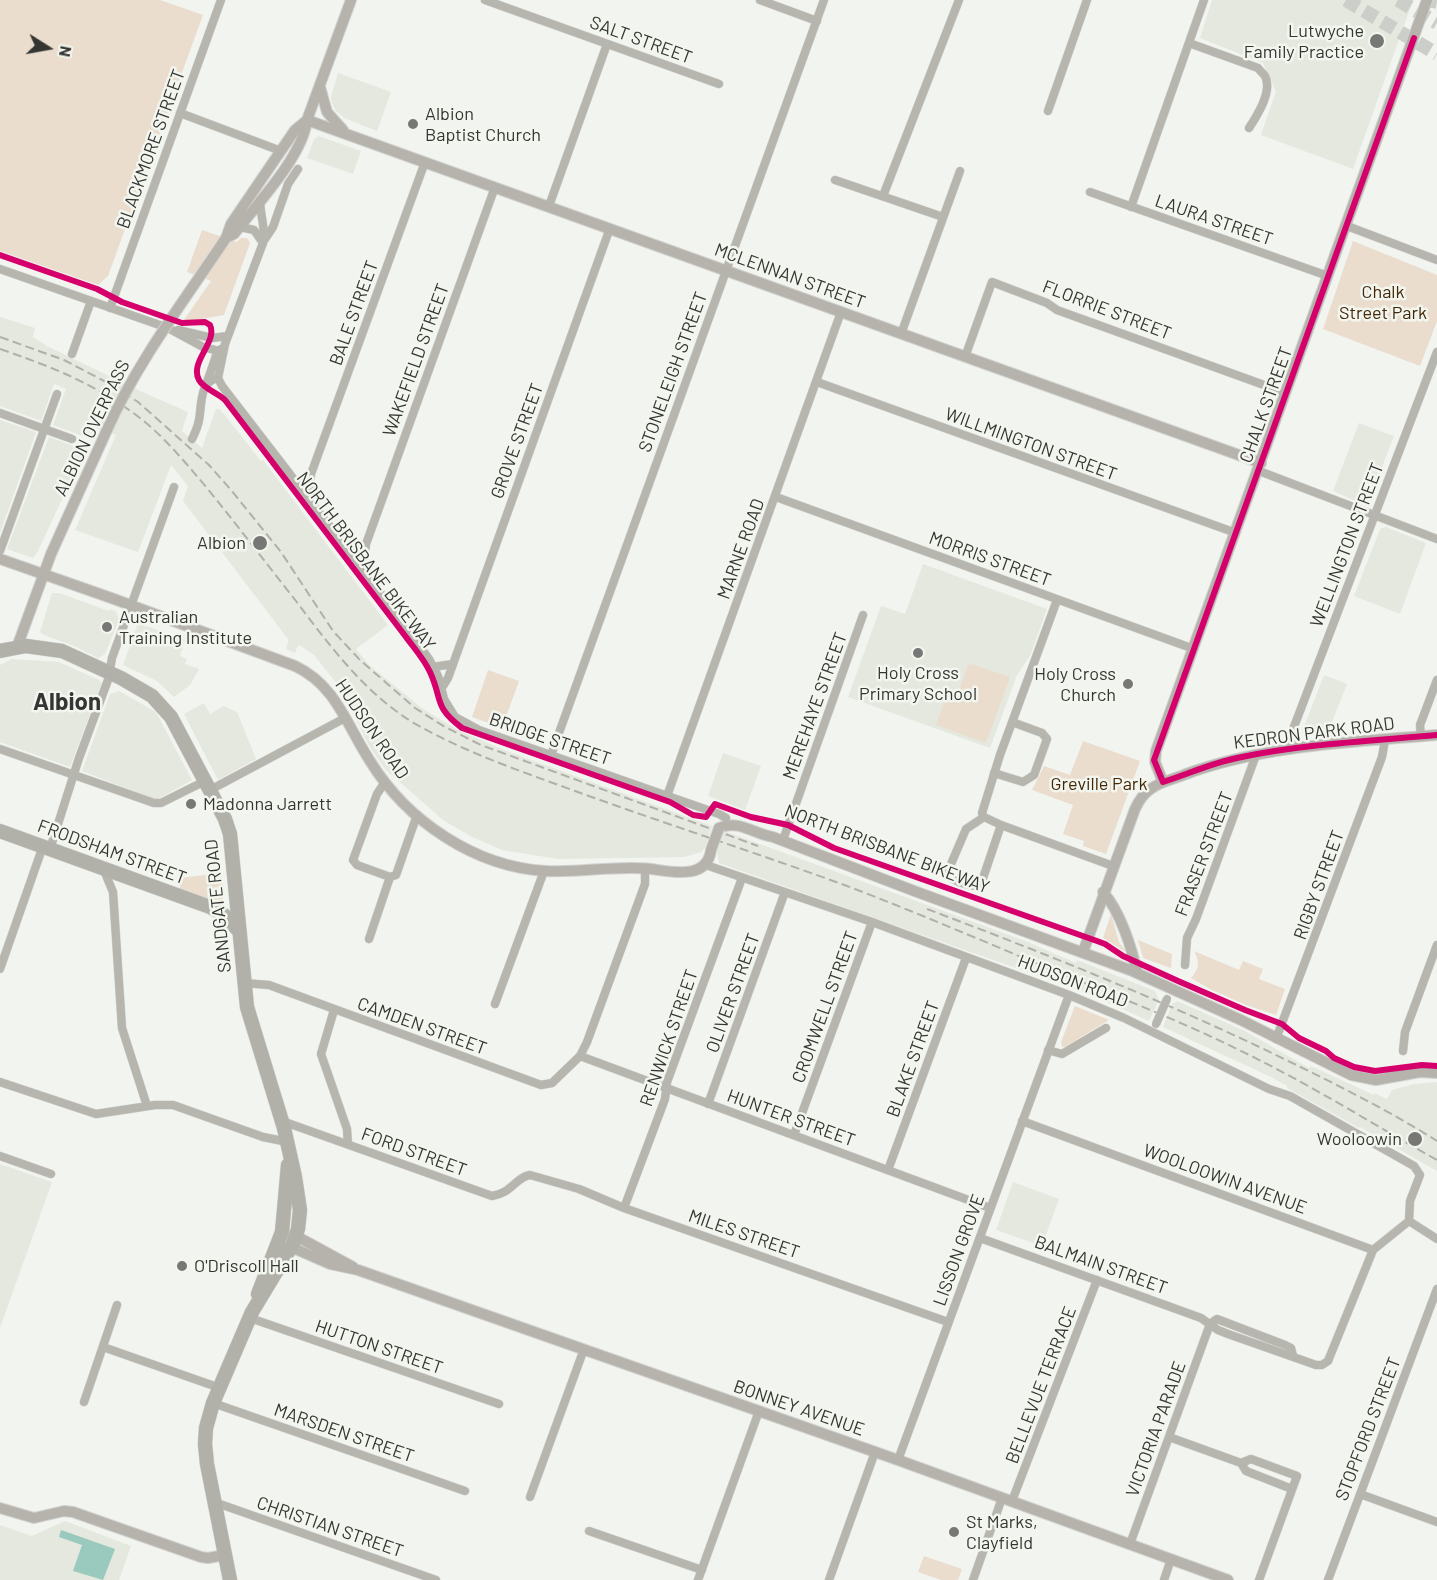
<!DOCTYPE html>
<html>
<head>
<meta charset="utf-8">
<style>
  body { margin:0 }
  #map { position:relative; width:1437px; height:1580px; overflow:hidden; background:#f2f4f0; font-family:Barlow,sans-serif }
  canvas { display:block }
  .north { position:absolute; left:18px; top:18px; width:60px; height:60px; -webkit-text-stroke:4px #f3f6ee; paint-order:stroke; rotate:101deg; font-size:16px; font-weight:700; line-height:24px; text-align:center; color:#353633 }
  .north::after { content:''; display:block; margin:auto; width:21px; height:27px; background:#353633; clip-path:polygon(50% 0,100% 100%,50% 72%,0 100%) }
</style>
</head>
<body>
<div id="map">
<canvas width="1437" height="1580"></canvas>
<div class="north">N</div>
</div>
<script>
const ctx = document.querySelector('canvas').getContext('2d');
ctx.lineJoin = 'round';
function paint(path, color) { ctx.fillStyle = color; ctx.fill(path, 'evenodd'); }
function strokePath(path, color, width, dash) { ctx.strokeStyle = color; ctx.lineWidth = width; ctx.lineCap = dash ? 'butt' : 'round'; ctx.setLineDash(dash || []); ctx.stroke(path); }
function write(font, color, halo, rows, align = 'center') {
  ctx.font = font + ' Barlow,sans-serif'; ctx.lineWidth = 5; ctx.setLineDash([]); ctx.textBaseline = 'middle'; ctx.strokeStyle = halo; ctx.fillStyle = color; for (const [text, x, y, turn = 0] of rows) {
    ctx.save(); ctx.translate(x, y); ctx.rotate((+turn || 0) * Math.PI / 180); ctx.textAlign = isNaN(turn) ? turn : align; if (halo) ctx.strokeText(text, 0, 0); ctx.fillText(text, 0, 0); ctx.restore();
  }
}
paint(new Path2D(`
  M1212,0H1413L1353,169L1261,135L1276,91L1263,63L1200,38Z
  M338,73L391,92L377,131L344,118L336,111L332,103L331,97Z
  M318,136L361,151L353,174L307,158L314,139Z
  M0,317L35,328L33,337L47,346L140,391L188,412L182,431L202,448L216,409H220L261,461L263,460L388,625L356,649L369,665L423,709L458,730L504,750L712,826L705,848L701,852L684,857L558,859L502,850L472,837L443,820L385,769L371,749L338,685L314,655L301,646L298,645L295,653L286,649L288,643V639L183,501L188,486L171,465L138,552L75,530L116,435L96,428L91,439L53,425L66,389L54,384L41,421L0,406Z
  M0,420L36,432L0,533Z
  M1359,423L1394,436L1370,498L1360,503L1333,491Z
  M49,437L85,450L37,553L33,558L7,549Z
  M1386,527L1426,543L1400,614L1354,596L1380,529Z
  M923,564L1047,609L1030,656L1017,675L990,748L848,697L881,606L905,614Z
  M52,593H59L109,611L110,609L116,611L119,620L105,654L98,658L74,646L44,635L40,632Z
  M138,623L185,640L180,656L187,659L185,664L199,669L190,685L174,697L157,681L123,665Z
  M12,659L59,662L99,680L102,683L70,767L0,742V665Z
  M1324,675L1347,684L1328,732L1303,735L1302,732Z
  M119,691L156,712L192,780L156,800L82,771L110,694Z
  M204,703L210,714L224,706L237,712L256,759L218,780L184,714Z
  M723,753L761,766L745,810L708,796Z
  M727,832L1023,940L1076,963L1077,960L1155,991L1159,1000L1149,1021L1089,994L719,863L717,852L724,833Z
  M1177,1001L1245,1031L1309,1068L1311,1066L1374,1095L1375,1093L1387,1099L1392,1090L1414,1084L1437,1082V1171L1360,1127L1359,1128L1287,1088V1086L1271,1077L1163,1027L1172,1004Z
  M0,1164L52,1182L0,1328Z
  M1013,1182L1059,1199L1042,1246L996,1230Z
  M65,1521L131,1546L119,1580H0V1525L32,1536Z`), '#e4e8de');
paint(new Path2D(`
  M0,0H160L203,15L108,276L98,285L0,251Z
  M202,230L237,242L241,238H247L250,243L224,315L196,320H184L211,281L187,272Z
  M1353,241L1437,275V321L1420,366L1323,329Z
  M971,664L1010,677L986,743L936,725L943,705L949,696L954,697L958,694L968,665Z
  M488,670L519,681L502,728L472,717Z
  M1083,741L1140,761L1106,854L1083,846L1084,841L1063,834L1073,805L1032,790L1044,766L1070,775Z
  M222,873L223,905L180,889V878Z
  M1111,914L1119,942L1126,952L1103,938Z
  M1138,940L1172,954L1171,968L1143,958Z
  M1194,951L1239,970L1243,961L1263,969L1259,979L1285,989L1276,1015L1246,1005L1210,989L1191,978C1198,970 1201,963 1194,951Z
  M1075,1006L1109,1020L1065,1047H1062L1061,1042Z
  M924,1556L962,1569L958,1580H941L918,1572Z`), '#eaddcd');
paint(new Path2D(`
  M61,1530L115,1549L103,1580L73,1571L82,1545L59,1537Z`), '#9ac9be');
strokePath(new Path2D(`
  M1346,0L1437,54
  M1398,0L1437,23
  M1427,0L1437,2`), '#ccceca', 14, [14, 7]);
const street = new Path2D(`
  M485,0L719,84
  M760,0L817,21
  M1189,43L1258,68C1260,71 1263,73 1265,76C1273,91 1257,116 1249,128
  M1048,111L1087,0
  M180,113L281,151
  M835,180L943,217
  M1090,192L1328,276
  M883,196L959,0
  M549,206L607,44
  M1131,207L1204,0
  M1347,226L1437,260
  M240,227L254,230L263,243
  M265,239L273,227L288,184L298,169
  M0,269L168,328L203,347L219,351
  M110,308L221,0
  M178,330L212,338L228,336
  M901,334L960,171
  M72,354L91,301
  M965,357L992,282L1047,303L1057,310L1286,393
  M218,378L222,386L363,569L429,659L438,676L444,699L455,717L479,730L719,814L726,818
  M218,378L225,344L263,243C266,228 260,215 260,200
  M207,382L216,356L221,349
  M817,382L1236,533
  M0,413L72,439
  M192,439C195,433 198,426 199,420C202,405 199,381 218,378
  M1259,471L1437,539
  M776,497L1194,649
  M308,498L311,474L425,162
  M0,551L57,394
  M363,569L366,544L495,187
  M1057,600L1000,755L982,813L984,817L1001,825L1113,866
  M433,667L453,664
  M441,689L448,678L610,228
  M1421,736L1420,725L1437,680
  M0,749L154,803H161L205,781
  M1291,750L1292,732L1437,352
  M551,755L824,0
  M994,773L1023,782L1034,775L1047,739L1042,733L1012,722
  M385,782L377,794L353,860L357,865L390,877
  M210,790L345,718
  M667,796L841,312
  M984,817L966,829L948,871V876C956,882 969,886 978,886L982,881L1001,825
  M783,840L863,615
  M50,849L79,758L108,680L112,658L174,487
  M706,865L872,922L1069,995L1124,1018L1269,1089L1290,1096L1414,1166L1420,1175L1410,1201L1409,1221
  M103,868L113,892L122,1028L147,1106
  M369,939L390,877L396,875L417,815
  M1185,965L1187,938L1196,919L1256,755
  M0,969L43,846
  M244,983L269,985L541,1085L552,1083L580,1056L587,1042L645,884V869
  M495,1004L544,871
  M334,1010L321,1054L347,1129L348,1144
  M1276,1039L1382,757L1385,740
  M1048,1050L1062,1054L1106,1028
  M1403,1051L1405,1032L1437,945
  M580,1056L990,1208
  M0,1082L96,1114L155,1105H173L263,1137L288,1142
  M708,1104L785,892
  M282,1121L492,1196C512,1193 516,1177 530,1175L579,1189L624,1208L948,1322
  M1022,1121L1373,1250
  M794,1135L872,922
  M0,1156L51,1174
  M888,1170L966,958
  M624,1208L665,1099L667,1082L742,878
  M1409,1221L1437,1239
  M980,1238L1201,1318L1218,1330L1228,1334L1316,1365H1322L1328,1361L1373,1250L1409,1221
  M250,1318L499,1404
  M103,1347L220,1388
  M84,1402L117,1305
  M213,1403L465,1491
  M1169,1437L1241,1463L1246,1471L1292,1489
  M898,1460L1069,995
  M1241,1463L1251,1459L1297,1476L1259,1580
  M1360,1494L1437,1522
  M530,1497L584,1349
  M1012,1501L1097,1280
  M214,1502L436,1580
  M589,1531L702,1570
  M1130,1544L1210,1324L1217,1319L1285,1345L1291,1348L1293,1356
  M698,1580L759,1411
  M829,1580L875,1452
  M973,1580L1002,1498
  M1164,1580L1171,1559
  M1328,1580L1437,1289`);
const secondary = new Path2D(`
  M320,87L327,112L343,130
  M307,120L1261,463
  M226,238L234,234C257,204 303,156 307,120L351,0
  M226,238L231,224L295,130L307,120
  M0,559L114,599L295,666C336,685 347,726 370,761C407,821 475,867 546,871C581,873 616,865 651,869C673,872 707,880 711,850
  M17,647L51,554L106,432
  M1163,782L1155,762L1156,751L1427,0
  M719,828C739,819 753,834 773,837L917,892L1130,970L1241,1020L1351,1075L1376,1080L1420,1072L1437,1073
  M1103,892C1120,911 1132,948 1137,973
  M1083,952L1135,809C1139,800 1144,793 1152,788C1162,781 1175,779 1186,774C1265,745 1354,742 1437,735
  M296,1236L353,1267
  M291,1247L330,1264L358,1270L898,1460L1228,1580
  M0,1508L34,1518L64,1511L73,1512L201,1557L208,1558L225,1555`);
const highway = new Path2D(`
  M0,651L26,646L62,651L121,678L152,696L171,717L225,819L230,834L247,1007L284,1128L295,1177L300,1210L298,1229L293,1244L252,1312L213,1403L206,1428L205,1444L207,1464L230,1580
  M0,831L210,907L224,915L239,931
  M258,1294L282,1232L288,1165`);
strokePath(street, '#d0d1cf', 9);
strokePath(secondary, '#d0d1cf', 12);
strokePath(highway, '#d0d1cf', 15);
strokePath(street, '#b6b5ae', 8);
strokePath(secondary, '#b6b3ac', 10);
strokePath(highway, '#b2b1a9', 14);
strokePath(new Path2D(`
  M0,337L64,360L108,383L138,402L209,465L231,490L281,552L333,631L360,660L415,708L445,727L481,745L758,846
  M0,349C47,365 88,381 129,410C160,431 183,460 207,488C237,525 266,563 296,601C329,645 364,692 412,722C464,752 520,771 575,791C666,824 757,853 847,886C913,911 978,939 1043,966C1108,993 1174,1018 1237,1049C1306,1082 1371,1123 1437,1160
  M927,909C1044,953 1159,999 1272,1053C1329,1081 1383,1107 1437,1141`), '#b0afaa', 2, [9, 4.5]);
const streetBridge = new Path2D(`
  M1156,1024L1167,999`);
const secondaryBridge = new Path2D(`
  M106,432C137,362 184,301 226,238
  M711,850L719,828`);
strokePath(streetBridge, '#d0d1cf', 9, []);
strokePath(secondaryBridge, '#d0d1cf', 12, []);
strokePath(streetBridge, '#b6b5ae', 8);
strokePath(secondaryBridge, '#b6b3ac', 10);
strokePath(new Path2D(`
  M1414,38L1154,760L1163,782C1188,774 1212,763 1237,758C1302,744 1371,741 1437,735
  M0,255L97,289L122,302L182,323L205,322L210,325C218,342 189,362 199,380C204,389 218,393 225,400L406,637C414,648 424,659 430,672C443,700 433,706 462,728L670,802L693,815L706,817L715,804L751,817L788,825L834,848L1097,941L1105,944L1123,956L1178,981L1245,1010L1282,1024L1299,1038L1326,1051L1334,1058L1354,1067L1375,1071L1422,1065L1437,1066`), '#d6006c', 6);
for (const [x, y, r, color] of [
  [1377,41,8,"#777875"],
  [413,124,6,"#777875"],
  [260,543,8,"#777875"],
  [107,627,6,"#777875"],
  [918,653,6,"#777875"],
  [1128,684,6,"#777875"],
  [191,804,6,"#777875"],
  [1415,1139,8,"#777875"],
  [182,1266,6,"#777875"],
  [954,1532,6,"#777875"]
]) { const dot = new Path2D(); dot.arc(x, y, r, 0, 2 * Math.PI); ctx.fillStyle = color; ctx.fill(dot); strokePath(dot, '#f3f6ee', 2); }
write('18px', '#353633', '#f3f6ee', [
  ["Lutwyche",1364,31,"right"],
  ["Family Practice",1364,52,"right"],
  ["Albion",425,114],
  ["Baptist Church",425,135],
  ["Albion",246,543,"right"],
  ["Australian",119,617],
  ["Training Institute",119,638],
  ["Holy Cross",918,673,"center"],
  ["Primary School",918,694,"center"],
  ["Holy Cross",1116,674,"right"],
  ["Church",1116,695,"right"],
  ["Madonna Jarrett",203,804],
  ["Wooloowin",1402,1139,"right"],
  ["O'Driscoll Hall",194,1266],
  ["St Marks,",966,1522],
  ["Clayfield",966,1543]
], 'left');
write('18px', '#353633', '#f3f6ee', [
  ["SALT STREET",641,40,20],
  ["BLACKMORE STREET",151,149,-70],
  ["LAURA STREET",1214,220,19],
  ["MCLENNAN STREET",790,276,20],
  ["FLORRIE STREET",1107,310,21],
  ["BALE STREET",354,313,-70],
  ["WAKEFIELD STREET",416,360,-70],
  ["STONELEIGH STREET",673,372,-70],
  ["CHALK STREET",1266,405,-70],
  ["ALBION OVERPASS",92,428,-64],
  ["GROVE STREET",517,441,-70],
  ["WILLMINGTON STREET",1031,444,20],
  ["WELLINGTON STREET",1347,545,-69],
  ["MARNE ROAD",741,549,-70],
  ["MORRIS STREET",990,559,20],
  ["NORTH BRISBANE BIKEWAY",366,561,53],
  ["MEREHAYE STREET",815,706,-70],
  ["HUDSON ROAD",372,729,56],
  ["KEDRON PARK ROAD",1314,733,-7],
  ["BRIDGE STREET",550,739,19],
  ["NORTH BRISBANE BIKEWAY",887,849,21],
  ["FRODSHAM STREET",112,852,20],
  ["FRASER STREET",1204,854,-69],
  ["RIGBY STREET",1319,885,-70],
  ["SANDGATE ROAD",218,906,-96],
  ["HUDSON ROAD",1073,981,21],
  ["OLIVER STREET",733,993,-70],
  ["CROMWELL STREET",825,1007,-70],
  ["CAMDEN STREET",422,1026,20],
  ["RENWICK STREET",669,1038,-71],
  ["BLAKE STREET",913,1059,-70],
  ["HUNTER STREET",791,1118,20],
  ["FORD STREET",414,1152,20],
  ["WOOLOOWIN AVENUE",1225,1179,20],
  ["MILES STREET",744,1234,19],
  ["LISSON GROVE",959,1250,-70],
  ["BALMAIN STREET",1101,1265,20],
  ["HUTTON STREET",379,1347,19],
  ["BELLEVUE TERRACE",1041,1385,-69],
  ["BONNEY AVENUE",799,1408,19],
  ["VICTORIA PARADE",1156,1429,-70],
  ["STOPFORD STREET",1368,1429,-69],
  ["MARSDEN STREET",344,1433,19],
  ["CHRISTIAN STREET",330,1527,19]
]);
write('18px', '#432808', '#f3f6ee', [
  ["Chalk",1383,292],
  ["Street Park",1383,313],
  ["Greville Park",1099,784]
]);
write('bold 24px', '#353633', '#f3f6ee', [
  ["Albion",67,702]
]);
</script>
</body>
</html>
